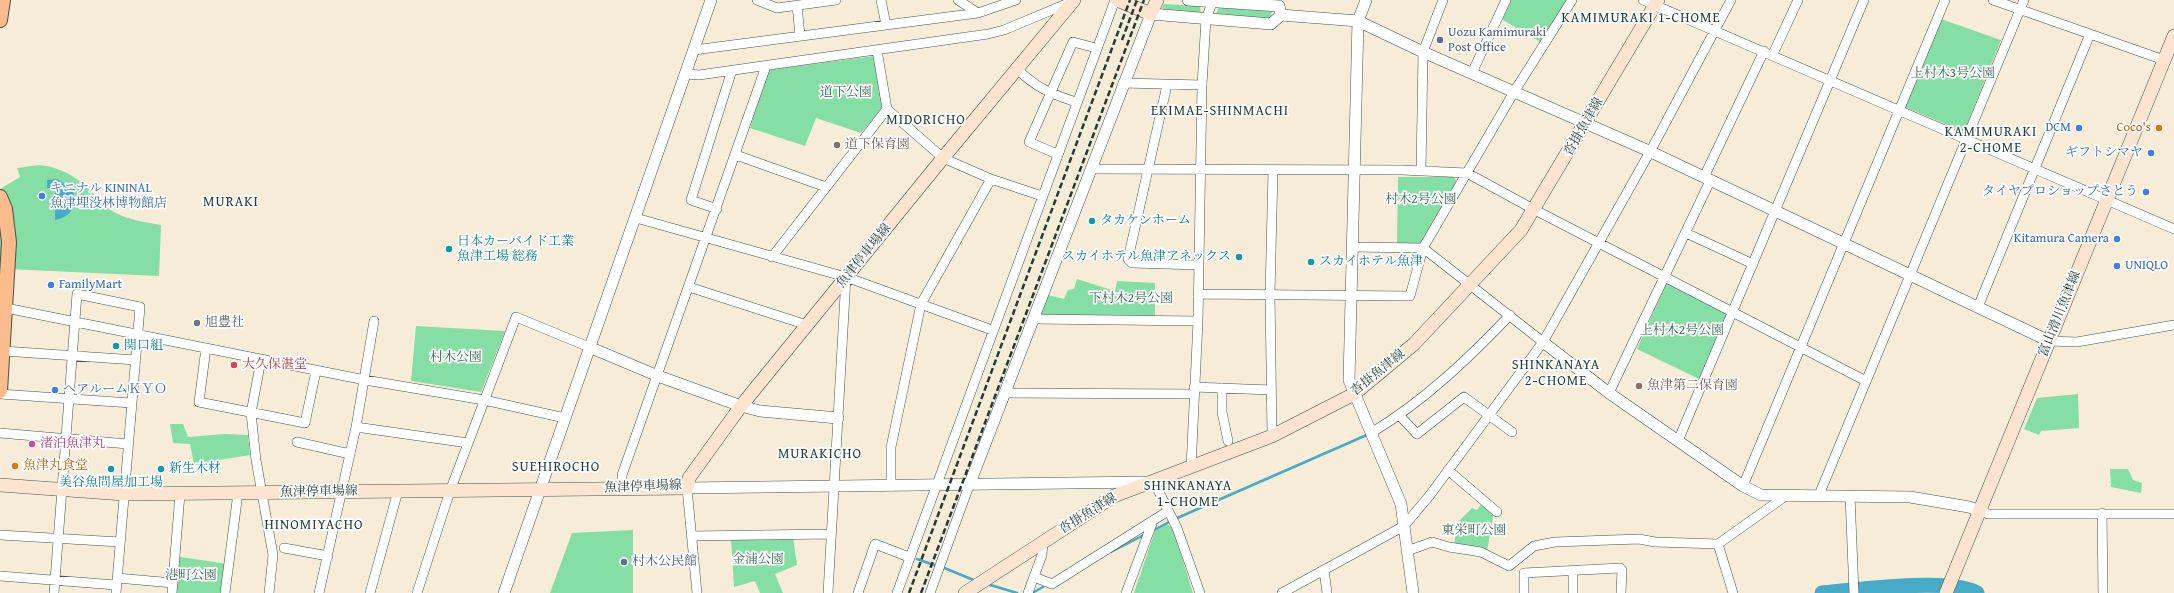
<!DOCTYPE html>
<html>
<head>
<meta charset="utf-8">
<style>
  body { margin:0 }
  canvas { display:block; background:#f6ecd8 }
</style>
</head>
<body>
<canvas width="2174" height="593"></canvas>
<script>
const ctx = document.querySelector('canvas').getContext('2d');
ctx.lineJoin = 'round';
function paint(path, color) { ctx.fillStyle = color; ctx.fill(path, 'evenodd'); }
function strokePath(path, color, width, dash) { ctx.strokeStyle = color; ctx.lineWidth = width; ctx.lineCap = dash ? 'butt' : 'round'; ctx.setLineDash(dash || []); ctx.stroke(path); }
function write(font, color, halo, rows, align = 'center') {
  ctx.font = font + ' "Gentium Book Plus","Noto Serif JP",serif'; ctx.lineWidth = 3.5; ctx.setLineDash([]); ctx.textBaseline = 'middle'; ctx.strokeStyle = halo; ctx.fillStyle = color; for (const [text, x, y, turn = 0] of rows) {
    ctx.save(); ctx.translate(x, y); ctx.rotate((+turn || 0) * Math.PI / 180); ctx.textAlign = isNaN(turn) ? turn : align; if (halo) ctx.strokeText(text, 0, 0); ctx.fillText(text, 0, 0); ctx.restore();
  }
}
paint(new Path2D(`
  M1506,0H1572L1545,45L1498,17Z
  M1164,4L1200,6L1201,13L1161,11Z
  M1219,7L1272,11L1270,19L1216,14Z
  M1941,19L2001,40L1964,132L1905,107Z
  M874,56L883,108L861,133L816,118L805,146L750,128L768,70Z
  M39,165C60,167 76,176 91,191C99,199 104,206 114,212C128,220 145,222 161,225L159,276L8,269L0,316V189L20,177L17,168Z
  M1398,177H1454L1458,184L1422,243H1397Z
  M1077,279L1115,291L1117,281L1155,283V316L1041,315L1048,295L1064,299L1068,290L1074,289Z
  M1667,282L1728,314L1699,379L1637,349Z
  M416,326L505,331L481,392L411,381Z
  M2078,394L2079,428L2041,431L2039,435L2024,429L2037,398Z
  M170,424H183L188,437L225,434L248,435L250,455L194,464L190,444L173,443Z
  M2110,469H2128L2133,480L2142,483L2141,493L2111,487Z
  M1484,500L1495,506L1487,551L1454,544L1458,522L1472,508L1477,510Z
  M1167,524L1173,529L1193,593H1134L1156,528Z
  M633,530V593H550L572,533Z
  M793,537L797,565L775,574L783,593H760L755,581L734,587L731,538Z
  M174,556L228,564L225,593H171Z`), '#85dfa5');
paint(new Path2D(`
  M57,179L73,190C75,207 73,216 55,220V188H47V180Z`), '#47aac6');
strokePath(new Path2D(`
  M1175,519L1369,434
  M1152,531L1171,521
  M1111,552L1146,534
  M917,559L937,566
  M942,567L976,581
  M987,584L1017,593
  M1032,593L1043,587`), '#47aac6', 2.5);
strokePath(new Path2D(`
  M1822,593C1854,590 1951,577 1977,593`), '#47aac6', 15);
const minor = new Path2D(`
  M757,0L777,8L836,0
  M881,0L886,25
  M958,0L978,13
  M1643,0L2174,229
  M1993,0L2164,60
  M797,5L800,36
  M694,50L978,13L1016,0
  M877,50L887,109L943,158L991,179L1042,196
  M1773,54L1798,0
  M1017,69C1037,88 1051,94 1076,102
  M1472,73L1506,0
  M685,74L699,75L988,34L1004,30L1071,2
  M1123,83L1202,85
  M1167,85L1128,259L1132,263L1199,265
  M1057,154L1029,142L1073,42L1096,48
  M736,155L826,187
  M1091,169L1402,170L1467,173L1535,210L1866,381
  M1421,171L1423,52L1443,0
  M1704,177L1764,51
  M717,209L691,200L732,70
  M636,218L846,277L992,330
  M1686,233L1753,264
  M1352,247L1423,248L1543,342
  M772,257L887,109
  M689,287L807,325
  M1198,294L1410,296L1423,248L1514,92L1572,0
  M1978,307L2090,34
  M6,308L365,380L484,400L565,418
  M1034,319L1198,321
  M374,321L356,427L468,443
  M2049,341L2077,342L2174,325
  M206,348L199,402L305,423L316,371
  M3,351L136,360
  M261,360L251,413L256,460L273,555L269,593
  M1194,387L1271,390
  M1222,388V412L1228,441
  M1005,393L1194,394
  M1609,393L1710,181
  M0,394L131,403
  M1400,416L1417,434L1464,397L1512,432
  M0,433L128,444
  M1371,433C1424,401 1467,360 1510,315
  M1272,436L1270,294L1273,170
  M1678,441L1864,0
  M297,442L350,454
  M1191,468L1198,321L1202,85L1206,19L1213,0
  M1448,470L1497,512
  M1154,482L1177,528L1200,593
  M891,486V447L921,304L991,179
  M1743,486L1945,0
  M687,488L697,593
  M622,489V475L766,66
  M1819,495L2024,0
  M1850,496L1854,593
  M1980,511L1988,514H2174
  M2102,513L2103,593
  M0,535L120,542
  M691,536L831,534
  M284,548L328,556
  M1407,551L1432,542L1449,547L1481,552L1509,566L1534,546L1555,542L1639,539L1655,542L1718,544
  M1324,570L1327,593
  M0,576L116,585
  M1034,577L1052,584L1168,511
  M117,578L173,583
  M54,593L77,294L140,307L116,593
  M172,593L180,494
  M225,593L238,493
  M319,593L356,427
  M370,593L398,491
  M417,593L450,491L516,317L589,347
  M828,593L846,277
  M858,593L875,544L909,557
  M897,593L1115,0
  M930,593L970,483
  M1028,593L1042,555L1043,543
  M1126,593L1153,521
  M1282,593L1404,526L1430,495L1543,342L1651,150L1731,0
  M1524,593V573L1620,568L1622,570L1621,593
  M1573,593V571
  M1733,593L1718,544L1787,495`);
const tertiary = new Path2D(`
  M1188,0L1279,6L1281,15
  M1366,0L1358,21L1349,380L1401,504L1413,593
  M1543,342L1609,393L1743,486L1761,495L1910,497L1969,507L1980,511
  M589,347L658,376L741,406L760,411L838,418
  M970,483L1151,14L1271,24L1281,15L1358,21L1423,52L1649,151L2049,341
  M687,488L1146,482
  M504,593L711,0`);
const secondary = new Path2D(`
  M1117,0L1151,14L1157,0
  M0,485L124,494L687,488L689,478L741,406L943,158L1074,0
  M965,593L1114,496L1272,436L1354,394L1414,344L1521,230L1658,0
  M1946,593L2174,36`);
const primary = new Path2D(`
  M0,20L3,0
  M0,197L5,209L9,242L0,391`);
strokePath(minor, '#3f574d', 10);
strokePath(tertiary, '#3f574d', 12);
strokePath(secondary, '#3f574d', 14);
strokePath(primary, '#3f574d', 16);
strokePath(minor, '#fff', 9);
strokePath(tertiary, '#fff', 11);
strokePath(secondary, '#fde4d1', 13);
strokePath(primary, '#fbbb8d', 14);
strokePath(new Path2D(`
  M1122,40L1137,0
  M909,593L1130,0
  M921,593L1144,0`), '#1f3d34', 2.5, [6, 3]);
for (const [x, y, r, color] of [
  [1440,40,4,"#5c6f8a"],
  [2079,128,4,"#3f7fe0"],
  [2159,128,4,"#e8710a"],
  [837,145,4,"#8d6e63"],
  [2151,153,4,"#3f7fe0"],
  [2146,192,4,"#3f7fe0"],
  [42,196,4,"#3f7fe0"],
  [1092,221,4,"#0f9aa8"],
  [2117,239,4,"#3f7fe0"],
  [449,249,4,"#0f9aa8"],
  [1239,257,4,"#0f9aa8"],
  [1311,262,4,"#0f9aa8"],
  [2117,266,4,"#3f7fe0"],
  [51,285,4,"#3f7fe0"],
  [197,323,4,"#6b7280"],
  [116,346,4,"#0f9aa8"],
  [234,365,4,"#e0444e"],
  [1639,386,4,"#8d6e63"],
  [55,390,4,"#3f7fe0"],
  [32,444,4,"#d1479c"],
  [15,466,4,"#e8710a"],
  [111,469,4,"#0f9aa8"],
  [161,469,4,"#0f9aa8"],
  [624,562,4,"#5c6f8a"]
]) { const dot = new Path2D(); dot.arc(x, y, r, 0, 2 * Math.PI); ctx.fillStyle = color; ctx.fill(dot); strokePath(dot, '#fff', 1.5); }
write('13px', '#4e5e75', '#fff', [
  ["Uozu Kamimuraki",1448,33],
  ["Post Office",1448,48],
  ["村木公民館",632,562]
], 'left');
write('13px', '#386650', '#fff', [
  ["上村木3号公園",1953,74],
  ["道下公園",846,93],
  ["村木2号公園",1421,200],
  ["下村木2号公園",1131,299],
  ["上村木2号公園",1682,331],
  ["村木公園",456,358],
  ["東栄町公園",1474,531],
  ["金浦公園",758,560],
  ["港町公園",191,576]
]);
write('13px', '#1f3d34', '#fff', [
  ["沓掛魚津線",1584,127,-60],
  ["魚津停車場線",864,256,-51],
  ["富山滑川魚津線",2060,314,-68],
  ["沓掛魚津線",1378,373,-39],
  ["魚津停車場線",643,487,-2],
  ["魚津停車場線",319,492,-1],
  ["沓掛魚津線",1088,514,-32]
]);
write('13px', '#366cbe', '#fff', [
  ["DCM",2071,128],
  ["ギフトシマヤ",2143,153],
  ["キニナル KININAL",50,189,"left"],
  ["魚津埋没林博物館店",50,204,"left"],
  ["タイヤプロショップさとう",2138,192],
  ["Kitamura Camera",2109,239],
  ["UNIQLO",2125,266,"left"],
  ["FamilyMart",59,285,"left"],
  ["ヘアルームＫＹＯ",63,390,"left"]
], 'right');
write('13px', '#c56008', '#fff', [
  ["Coco's",2151,128],
  ["魚津丸食堂",23,466,"left"]
], 'right');
write('13px', '#785e54', '#fff', [
  ["道下保育園",845,145],
  ["魚津第二保育園",1647,386]
], 'left');
write('13px', '#0d838f', '#fff', [
  ["タカケンホーム",1100,221],
  ["日本カーバイド工業",457,242],
  ["魚津工場 総務",457,257],
  ["スカイホテル魚津アネックス",1231,257,"right"],
  ["スカイホテル魚津",1319,262],
  ["関口組",124,346],
  ["新生木材",169,469],
  ["美谷魚問屋加工場",111,483,"center"]
], 'left');
write('13px', '#5b616d', '#fff', [
  ["旭豊社",205,323]
], 'left');
write('13px', '#be3a42', '#fff', [
  ["大久保湛堂",242,365]
], 'left');
write('13px', '#b23c85', '#fff', [
  ["渚泊魚津丸",40,444]
], 'left');
ctx.letterSpacing = '1px';
write('14px', '#1f3d34', '#fff', [
  ["KAMIMURAKI 1-CHOME",1641,18],
  ["EKIMAE-SHINMACHI",1220,111],
  ["MIDORICHO",926,120],
  ["KAMIMURAKI",1991,132],
  ["2-CHOME",1991,148],
  ["MURAKI",231,202],
  ["SHINKANAYA",1556,365],
  ["2-CHOME",1556,381],
  ["MURAKICHO",820,454],
  ["SUEHIROCHO",556,467],
  ["SHINKANAYA",1188,486],
  ["1-CHOME",1188,502],
  ["HINOMIYACHO",314,525]
]);
ctx.letterSpacing = '0px';
</script>
</body>
</html>
